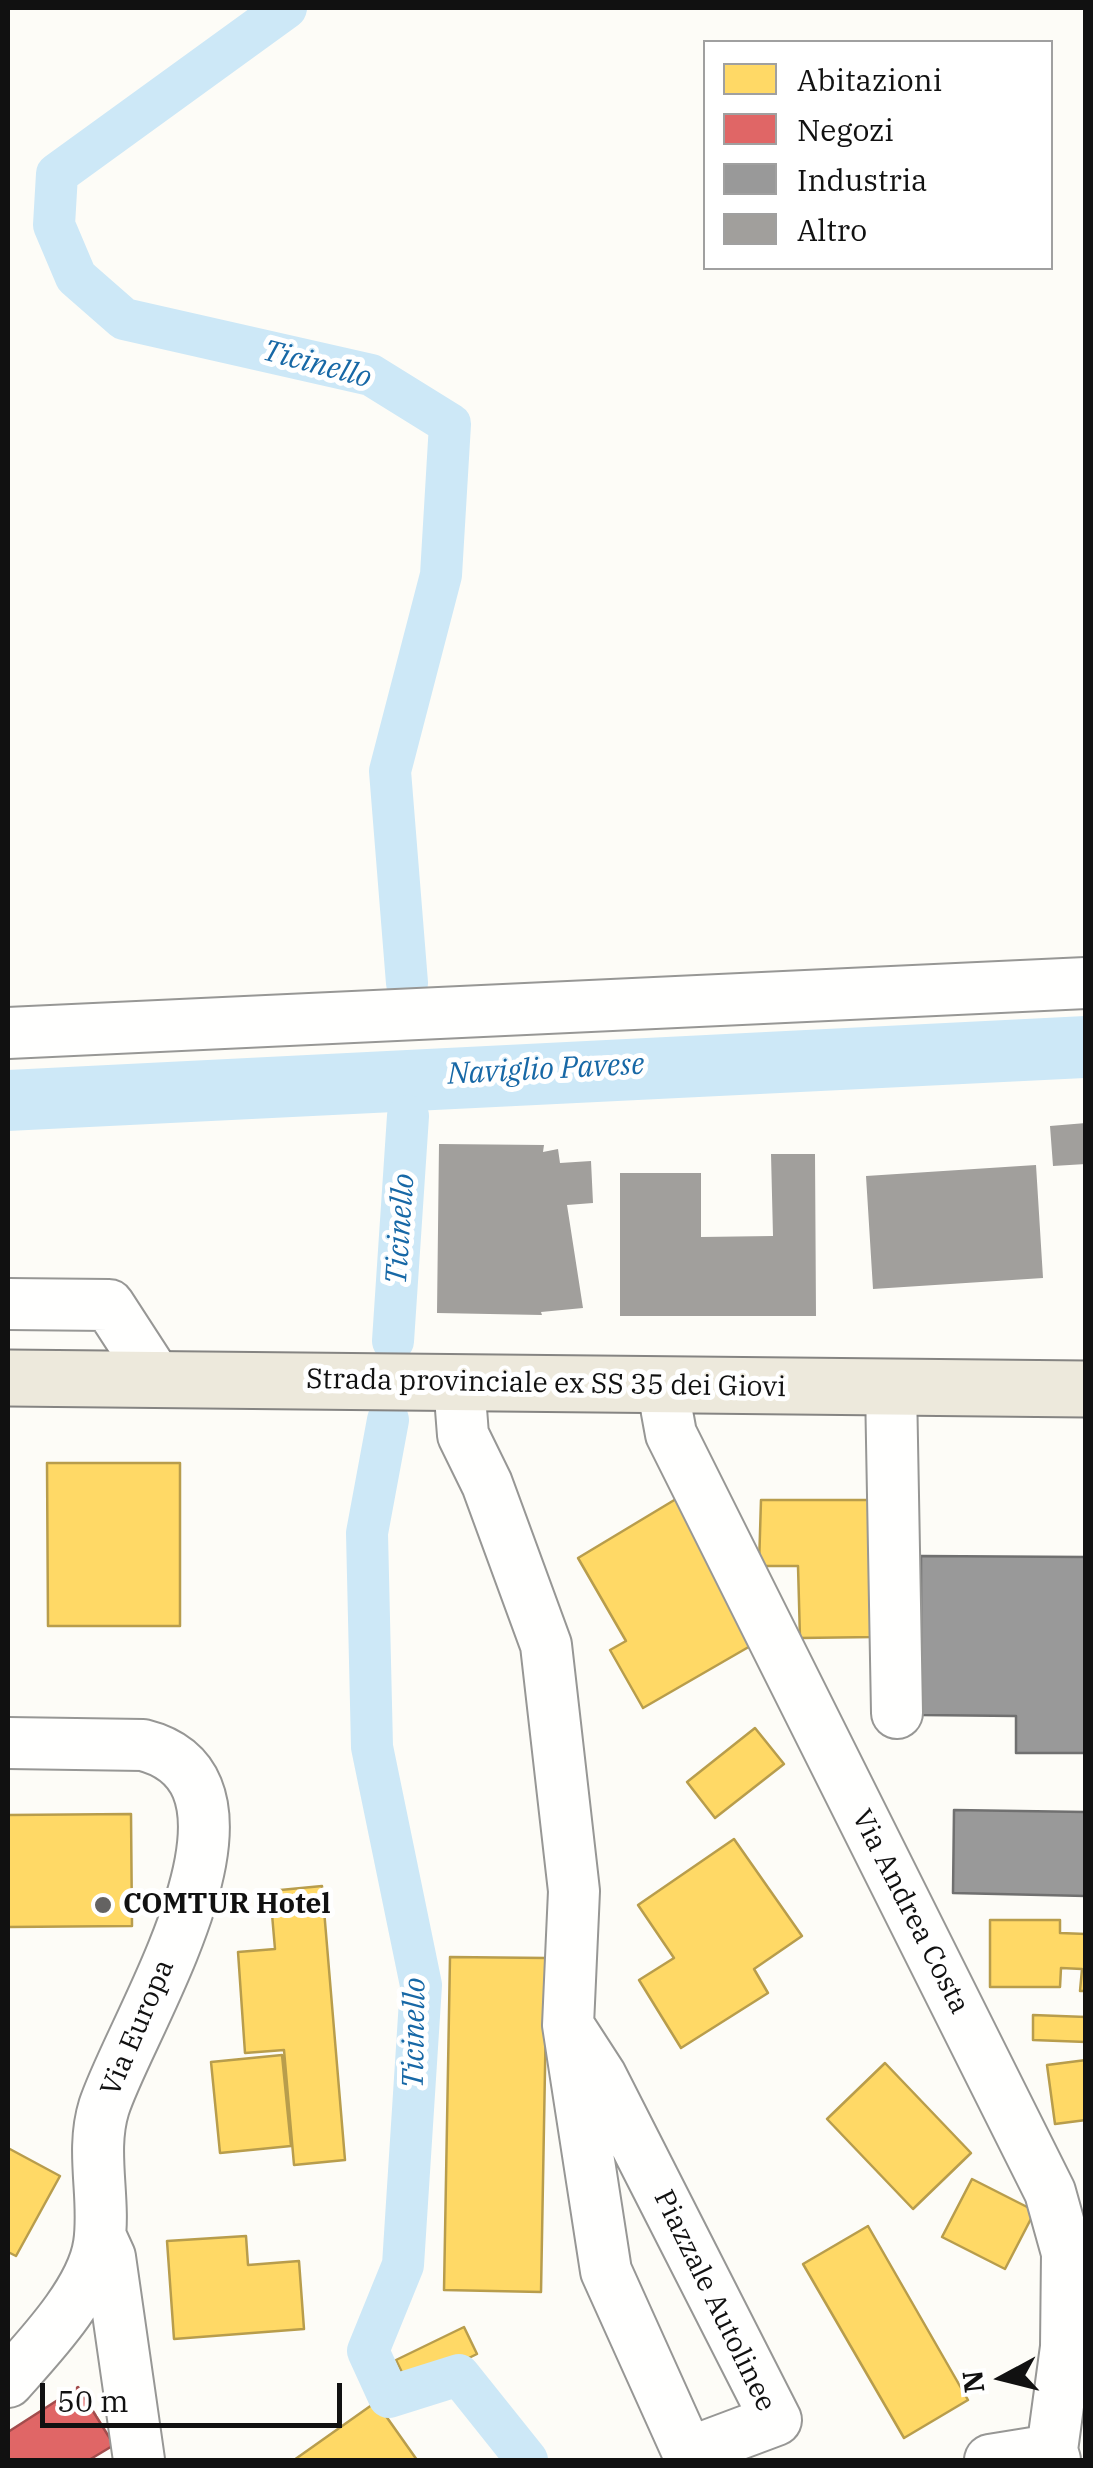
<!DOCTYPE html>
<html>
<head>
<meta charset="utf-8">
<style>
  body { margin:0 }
  #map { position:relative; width:1093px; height:2468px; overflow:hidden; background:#fdfcf7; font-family:"IBM Plex Serif",serif }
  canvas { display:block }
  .frame { position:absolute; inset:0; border:10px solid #111; pointer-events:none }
  .legend { position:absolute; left:703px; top:40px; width:350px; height:230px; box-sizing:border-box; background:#fff; border:2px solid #a0a0a0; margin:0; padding:12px 18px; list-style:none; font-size:30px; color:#111 }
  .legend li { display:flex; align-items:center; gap:20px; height:50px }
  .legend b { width:50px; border:2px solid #a0a0a0 }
  .north { position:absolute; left:953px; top:2328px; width:100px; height:100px; -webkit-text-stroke:8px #fff; paint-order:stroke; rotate:263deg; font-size:28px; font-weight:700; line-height:40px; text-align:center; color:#111 }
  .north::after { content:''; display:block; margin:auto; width:35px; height:45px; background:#111; clip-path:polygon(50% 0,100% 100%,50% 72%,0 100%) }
  .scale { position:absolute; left:40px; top:2383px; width:302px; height:45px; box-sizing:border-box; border:5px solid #111; border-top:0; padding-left:12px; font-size:30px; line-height:35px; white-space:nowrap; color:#111; -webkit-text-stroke:8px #fff; paint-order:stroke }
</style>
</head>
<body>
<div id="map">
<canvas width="1093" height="2468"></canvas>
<div class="frame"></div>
<ul class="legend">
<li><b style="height:28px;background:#ffd966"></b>Abitazioni</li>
<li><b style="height:28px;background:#e06666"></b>Negozi</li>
<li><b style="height:28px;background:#999"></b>Industria</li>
<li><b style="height:28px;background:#a19f9c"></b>Altro</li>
</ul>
<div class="north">N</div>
<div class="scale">50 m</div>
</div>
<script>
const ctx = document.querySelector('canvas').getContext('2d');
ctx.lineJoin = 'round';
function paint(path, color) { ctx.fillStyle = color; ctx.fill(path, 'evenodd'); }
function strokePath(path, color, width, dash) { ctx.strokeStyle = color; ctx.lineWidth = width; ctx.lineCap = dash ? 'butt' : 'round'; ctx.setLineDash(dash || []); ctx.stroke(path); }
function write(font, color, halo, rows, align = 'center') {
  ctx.font = font + ' "IBM Plex Serif",serif'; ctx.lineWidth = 10; ctx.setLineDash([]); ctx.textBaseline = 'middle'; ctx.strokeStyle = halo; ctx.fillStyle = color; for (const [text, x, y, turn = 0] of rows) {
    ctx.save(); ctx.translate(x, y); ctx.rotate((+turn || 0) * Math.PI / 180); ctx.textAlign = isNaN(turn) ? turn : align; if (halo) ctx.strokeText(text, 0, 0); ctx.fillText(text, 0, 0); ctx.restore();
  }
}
paint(new Path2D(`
  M1085,1016V1078L8,1131V1070Z`), '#cde8f7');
const homes = new Path2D(`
  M47,1463H180V1626H48Z
  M676,1499L759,1641L643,1708L610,1650L626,1641L578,1558Z
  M761,1500H873L875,1637L800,1638L798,1566H759Z
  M755,1728L784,1764L715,1818L687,1782Z
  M131,1814L132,1926L8,1927V1815Z
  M734,1839L802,1936L754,1969L768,1993L681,2048L639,1980L674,1958L638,1905Z
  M322,1886L345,2160L294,2165L284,2050L245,2053L238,1952L275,1949L270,1891Z
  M990,1920H1060V1933L1086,1934V1991H1080L1082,1969L1061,1968L1060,1987H990Z
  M450,1957L547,1958L541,2292L444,2290Z
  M1033,2015L1086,2017V2042L1033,2040Z
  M282,2055L291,2146L220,2153L211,2062Z
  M1086,2060V2120L1055,2124L1047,2065Z
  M885,2063L971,2153L913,2209L827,2119Z
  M8,2148L60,2176L16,2256L8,2252Z
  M972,2179L1035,2211L1005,2269L942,2237Z
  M868,2226L968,2400L904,2438L803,2264Z
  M246,2236L248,2265L299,2261L304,2329L174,2339L167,2241Z
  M464,2327L477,2354L409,2387L396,2360Z
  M376,2402L417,2460H294Z`);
paint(homes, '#ffd966');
strokePath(homes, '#b89d4c', 2.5);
const shops = new Path2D(`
  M78,2387L114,2445L89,2460H8V2432Z`);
paint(shops, '#e06666');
strokePath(shops, '#a24c4c', 2.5);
const industry = new Path2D(`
  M921,1556L1086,1557V1753H1016V1716L921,1715Z
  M954,1810L1086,1812V1896L953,1893Z`);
paint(industry, '#999');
strokePath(industry, '#707070', 2.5);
strokePath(new Path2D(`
  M286,8L57,174L54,225L76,277L124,319L371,375L450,424L441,575L390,771L407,983
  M393,1341L408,1116
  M388,1420L367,1533L372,1747L421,1985L403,2265L368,2351L389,2397L459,2375L527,2460`), '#cde8f7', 42);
paint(new Path2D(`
  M1086,1123V1164L1053,1166L1050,1126Z
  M439,1144L544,1145L543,1152L558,1149L560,1163L591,1161L593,1203L567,1205L583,1308L541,1312L542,1315L437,1313Z
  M771,1154H815L816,1316H620V1173H701V1237L773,1236Z
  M1036,1165L1043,1278L873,1289L866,1176Z`), '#a19f9c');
const minor = new Path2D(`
  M8,1033L1086,983
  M8,1304L109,1305L157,1379
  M459,1383L463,1435L487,1484L546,1645L574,1891L568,2025L606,2271L688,2453L776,2420L601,2076L568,2025
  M662,1385L671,1434L1050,2192L1067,2253L1066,2347L1052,2450L1055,2460
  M891,1387L897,1713
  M8,1743L143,1745C289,1782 130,2026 104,2107C90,2152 106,2199 99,2244C92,2292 39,2347 8,2382
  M100,2235L110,2257L139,2460
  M990,2460L1052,2450`);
const major = new Path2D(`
  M8,1378L1086,1389`);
strokePath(minor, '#979795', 54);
strokePath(major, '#858482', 59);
strokePath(minor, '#fffffe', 50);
strokePath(major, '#ede9dc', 55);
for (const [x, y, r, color] of [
  [103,1905,10,"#646362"]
]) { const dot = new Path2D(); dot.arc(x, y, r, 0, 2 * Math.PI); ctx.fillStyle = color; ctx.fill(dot); strokePath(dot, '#fff', 4); }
write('28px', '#111', '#fff', [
  ["Strada provinciale ex SS 35 dei Giovi",546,1384,1],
  ["Via Andrea Costa",910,1912,63],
  ["Via Europa",138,2028,-67],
  ["Piazzale Autolinee",714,2301,64]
]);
write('bold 28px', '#111', '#fff', [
  ["COMTUR Hotel",123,1905]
], 'left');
write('italic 30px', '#1768a6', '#fff', [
  ["Ticinello",317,365,15],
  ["Naviglio Pavese",546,1070,-3],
  ["Ticinello",401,1229,-86],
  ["Ticinello",415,2033,-89]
]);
</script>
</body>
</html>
